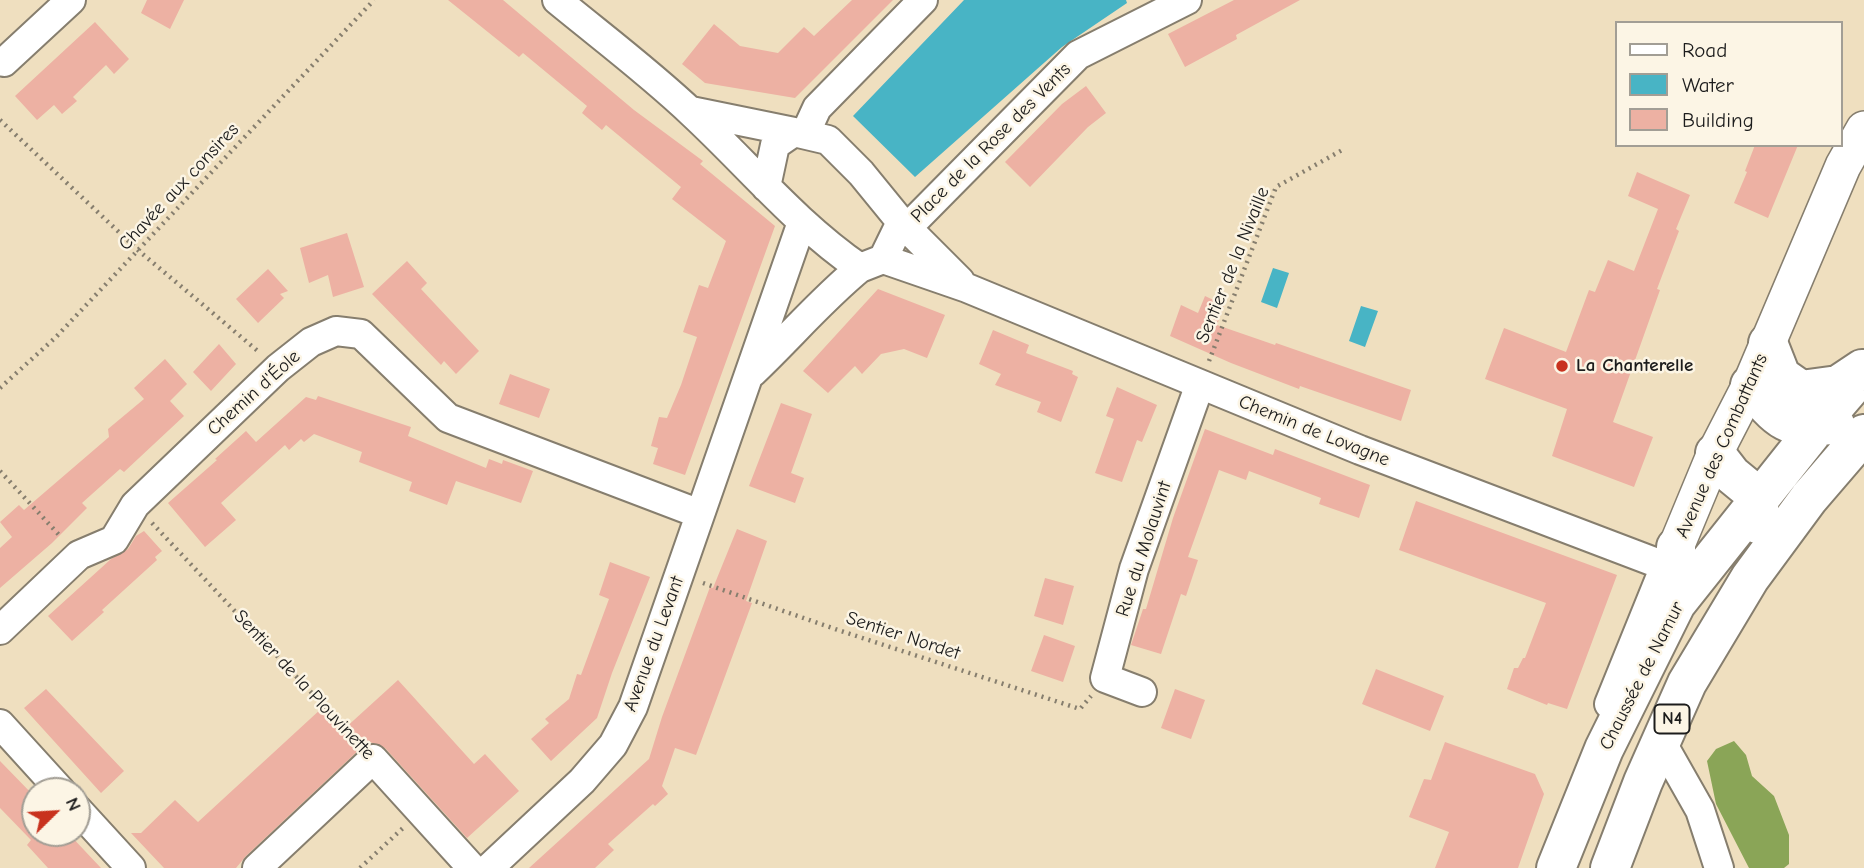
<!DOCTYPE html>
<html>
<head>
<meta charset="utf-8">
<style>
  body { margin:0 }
  #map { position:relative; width:1864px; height:868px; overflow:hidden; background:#efdfbf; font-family:"Comic Neue",sans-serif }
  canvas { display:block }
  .legend { position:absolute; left:1615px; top:21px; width:228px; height:126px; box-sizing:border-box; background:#fcf5e5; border:2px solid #a29e95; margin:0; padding:9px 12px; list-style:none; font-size:21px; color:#1c1c1c }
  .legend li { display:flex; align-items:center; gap:14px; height:35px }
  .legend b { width:35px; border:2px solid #a29e95 }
  .north { position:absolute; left:21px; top:777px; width:70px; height:70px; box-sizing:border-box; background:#fcf5e5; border:2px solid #a29e95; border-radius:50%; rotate:66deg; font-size:19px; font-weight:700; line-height:28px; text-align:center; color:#1c1c1c }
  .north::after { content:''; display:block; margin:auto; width:24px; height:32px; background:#c8321e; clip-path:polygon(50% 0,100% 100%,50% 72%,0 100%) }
</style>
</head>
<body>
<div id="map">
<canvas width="1864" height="868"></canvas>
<ul class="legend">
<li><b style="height:9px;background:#fff"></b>Road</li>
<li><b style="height:19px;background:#48b4c5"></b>Water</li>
<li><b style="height:19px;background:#edb1a3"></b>Building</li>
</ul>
<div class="north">N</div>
</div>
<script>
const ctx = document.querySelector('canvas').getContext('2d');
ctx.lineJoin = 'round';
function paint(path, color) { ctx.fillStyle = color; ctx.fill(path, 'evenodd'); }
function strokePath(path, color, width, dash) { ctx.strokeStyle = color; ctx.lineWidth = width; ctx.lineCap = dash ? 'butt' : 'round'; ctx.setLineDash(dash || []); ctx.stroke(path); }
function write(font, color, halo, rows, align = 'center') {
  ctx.font = font + ' "Comic Neue",sans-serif'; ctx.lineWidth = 5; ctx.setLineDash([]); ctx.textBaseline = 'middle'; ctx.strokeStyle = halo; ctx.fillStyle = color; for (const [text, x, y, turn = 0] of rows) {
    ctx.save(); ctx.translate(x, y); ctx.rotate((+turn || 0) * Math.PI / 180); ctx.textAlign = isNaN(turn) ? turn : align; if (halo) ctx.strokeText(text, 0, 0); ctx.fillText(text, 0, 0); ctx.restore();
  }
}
paint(new Path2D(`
  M1734,741L1746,755L1752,776L1774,796L1789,835V864L1784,868H1749L1716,804L1707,761L1716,749Z`), '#8aa557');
paint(new Path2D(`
  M964,0H1126L1127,3L1062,47L915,177L853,116Z
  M1273,268L1289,273L1277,308L1261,302Z
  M1361,306L1378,311L1365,347L1349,341Z`), '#48b4c5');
paint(new Path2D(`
  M147,0H184L170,29L141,13Z
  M448,0H503L634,110L703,161L700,164L775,226L685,475L653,464L658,448L651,446L659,417L667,418L681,385L697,337L683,332L699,285L708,288L726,241L672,199L681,187L606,125L602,130L582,113L587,106L523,53L519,57Z
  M852,0H893L795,98L705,83L682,64L714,24L740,46L778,53L804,27L814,36Z
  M1234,0H1300L1236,35L1237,39L1185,67L1168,34Z
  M95,22L129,59L114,74L106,65L73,97L77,101L62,114L54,105L37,120L15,96Z
  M1086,86L1106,113L1088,127L1030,187L1005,162L1062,104Z
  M1755,145H1798L1768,218L1734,203L1747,172L1745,171Z
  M1637,172L1690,195L1676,229L1679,231L1657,289L1660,290L1613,422L1653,437L1634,487L1552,456L1567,409L1485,379L1504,328L1566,352L1589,290L1595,292L1608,260L1634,271L1658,209L1628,196Z
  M347,233L364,287L333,297L328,275L309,283L300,248Z
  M407,261L427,283L421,289L479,351L456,374L444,361L441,365L372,294Z
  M268,269L288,291L280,294L284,298L258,323L236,299Z
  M878,289L945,315L927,358L904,349L881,354L862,374L855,366L828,393L803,371Z
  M1205,296L1224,305L1217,325L1275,345L1276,343L1411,390L1401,421L1300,386L1299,389L1231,363L1170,336L1181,305L1198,313Z
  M993,330L1029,345L1026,353L1073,371L1072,374L1078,377L1061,422L1037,412L1041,402L995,385L1001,374L979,364Z
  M219,344L236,364L211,391L193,372Z
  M165,359L187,384L170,401L184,416L124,472L120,469L82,503L87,508L52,543L0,588V548L12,537L0,522L19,505L24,510L109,437L108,429L144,399L134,388Z
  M510,374L550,389L539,418L499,404Z
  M1117,387L1157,405L1142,442L1137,440L1122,482L1095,473L1114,419L1106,416Z
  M318,396L411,427L408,436L486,468L489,459L502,464L503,460L533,471L521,503L456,481L447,505L409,491L412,482L359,462L362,452L314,434L304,442L301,439L289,450L285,445L221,503L236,520L205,547L168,503L217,460L215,459L246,431L256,442L306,397L316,400Z
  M781,403L812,414L791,473L804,478L795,503L749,486Z
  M1205,429L1273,455L1275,449L1370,485L1359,518L1319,504L1321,498L1249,471L1246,480L1219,470L1188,557L1198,560L1186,596L1181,594L1161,654L1131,645L1143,609H1146L1173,518Z
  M1416,501L1617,575L1567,709L1548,703L1547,705L1507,689L1514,668H1518L1523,658H1525L1546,603L1399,550Z
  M737,529L767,541L746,601L752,603L696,755L675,748L662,786L668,794L655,806L653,804L608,844L614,850L595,868H529L649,759L662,717L710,587L713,588Z
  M144,531L162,551L155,557L157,560L102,610L104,612L72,641L48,616L111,559L128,549L136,536Z
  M610,562L650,577L612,673L597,718L551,761L531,739L549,723L545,719L569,699L577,674L581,675L609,599L599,595Z
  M1045,578L1074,586L1063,625L1034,616Z
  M1044,635L1075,646L1063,682L1031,671Z
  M1376,669L1444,696L1430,731L1362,704Z
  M398,680L474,764L485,754L519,791L467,838L385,748L370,742L362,747L246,856L236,868H164L131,833H141L175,800L198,822L322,708L343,730Z
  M46,689L124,771L101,793L24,708Z
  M1175,689L1205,700L1191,739L1161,728Z
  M1445,742L1535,774L1544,794L1518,868H1435L1449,832L1409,817L1424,779L1431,780Z
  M0,761L35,797V837L39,833H68L101,868H48L27,845L31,840L0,808Z`), '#edb1a3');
const minor = new Path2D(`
  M557,0C602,37 650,73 692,113C748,165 797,225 860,268L883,259L901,222L861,173L828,140L794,132L775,145L766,187
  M0,61L4,62L71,0
  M691,111L794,132
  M805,134L817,108L923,0
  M901,222L960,281
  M907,228L1078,55L1187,0
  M883,259L967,288L1360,450L1665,566
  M753,372C789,338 821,300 860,268
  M0,630L79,555L114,540L135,505L278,368L311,342L336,331L361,334L448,418L700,514
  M1142,692L1105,678L1134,569L1200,384
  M1609,704L1665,566L1674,552
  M0,724L61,791
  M1662,743L1700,810L1719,868
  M77,809L131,868
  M257,868L373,759L472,868
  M489,868L582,781L613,745L633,707L802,222`);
const tertiary = new Path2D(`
  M1676,547L1715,453L1750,385L1843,166L1864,129`);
const primary = new Path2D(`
  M1768,343L1781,376L1801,390L1838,385L1862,369
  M1750,385C1777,420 1789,433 1835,424
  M1715,453L1732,475L1760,498L1757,524
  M1676,604V547
  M1556,868L1604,749L1676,604L1816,428L1864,372
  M1610,868L1643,782L1687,683L1750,578L1809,498L1864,434`);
strokePath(minor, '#867e6e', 32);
strokePath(tertiary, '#867e6e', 38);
strokePath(primary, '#867e6e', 42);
strokePath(new Path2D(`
  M0,120L139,251L259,352
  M1209,361L1276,187L1344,149
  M0,388L56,337L374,0
  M0,471L61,537
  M152,523L357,741
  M703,583L838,630L1080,709L1091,696
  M360,868L403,828`), '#867e6e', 4.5, [2, 5]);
strokePath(minor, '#fff', 28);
strokePath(tertiary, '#fff', 35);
strokePath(primary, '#fff', 38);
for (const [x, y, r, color] of [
  [1562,366,7,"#c8321e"]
]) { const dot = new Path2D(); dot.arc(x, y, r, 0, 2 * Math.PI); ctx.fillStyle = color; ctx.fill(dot); strokePath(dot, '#fcf5e5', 2.5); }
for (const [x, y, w] of [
  [1672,719,35]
]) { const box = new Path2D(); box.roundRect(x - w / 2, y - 14.5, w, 29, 5); ctx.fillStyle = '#fcf5e5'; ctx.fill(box); strokePath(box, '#1c1c1c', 2); }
write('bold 18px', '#1c1c1c', null, [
  ["N4",1672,719]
]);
write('19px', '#1c1c1c', '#fcf5e5', [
  ["Place de la Rose des Vents",991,143,-45],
  ["Chavée aux consires",179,187,-47],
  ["Sentier de la Nivaille",1233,265,-68],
  ["Chemin d'Éole",254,393,-42],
  ["Chemin de Lovagne",1314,431,22],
  ["Avenue des Combattants",1722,446,-66],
  ["Rue du Molauvint",1144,549,-72],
  ["Sentier Nordet",903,636,18],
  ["Avenue du Levant",654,644,-70],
  ["Chaussée de Namur",1642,676,-63],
  ["Sentier de la Plouvinette",304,685,47]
]);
write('bold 19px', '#1c1c1c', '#fcf5e5', [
  ["La Chanterelle",1576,366]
], 'left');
</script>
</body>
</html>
